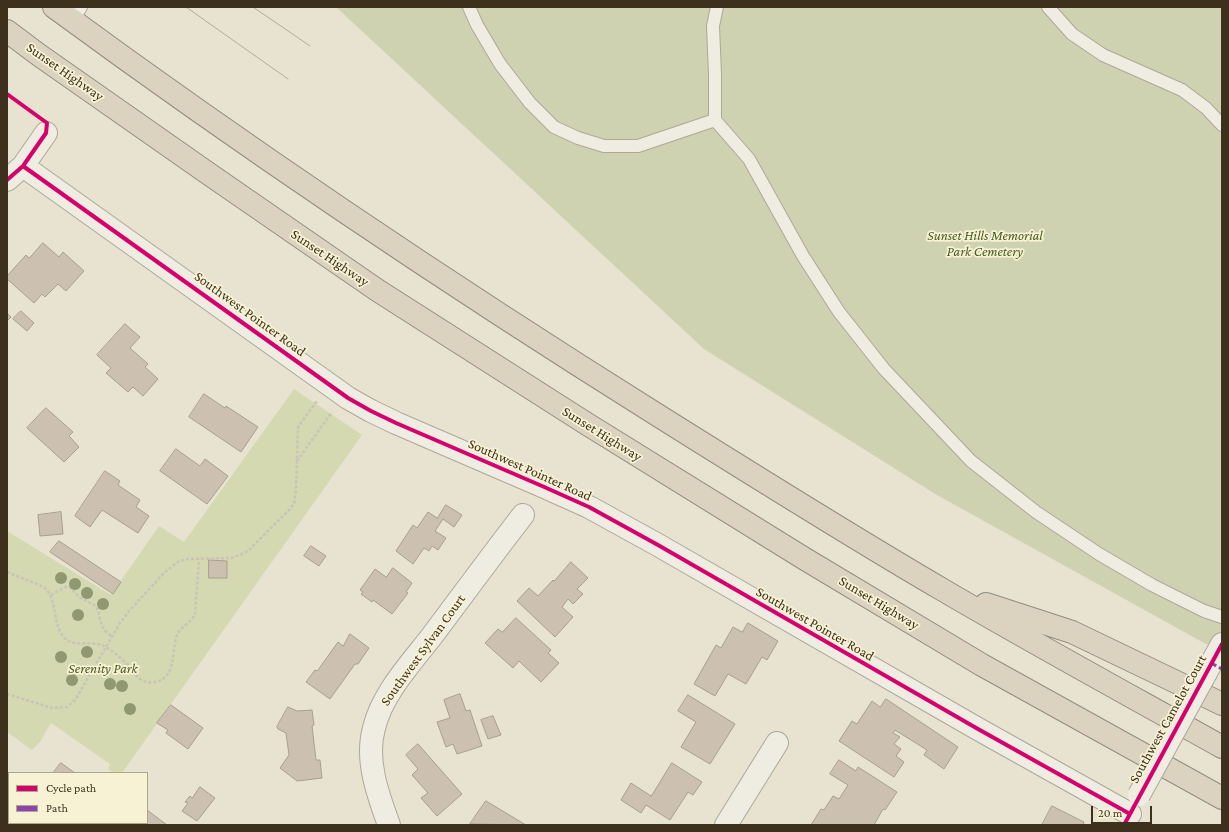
<!DOCTYPE html>
<html>
<head>
<meta charset="utf-8">
<style>
  body { margin:0 }
  #map { position:relative; width:1229px; height:832px; overflow:hidden; background:#e8e3d0; font-family:"Crimson Pro",serif }
  canvas { display:block }
  .frame { position:absolute; inset:0; border:8px solid #3d311e; pointer-events:none }
  .legend { position:absolute; left:8px; top:772px; width:140px; height:52px; box-sizing:border-box; background:#f8f2d5; border:1px solid #ada58c; margin:0; padding:5px 7px; list-style:none; font-size:12px; color:#3d311e }
  .legend li { display:flex; align-items:center; gap:8px; height:20px }
  .legend b { width:20px; border:1px solid #ada58c }
  .scale { position:absolute; left:1091px; top:806px; width:61px; height:18px; box-sizing:border-box; border:2px solid #3d311e; border-top:0; padding-left:5px; font-size:12px; line-height:14px; white-space:nowrap; color:#3d311e; -webkit-text-stroke:3px #f8f2d5; paint-order:stroke }
</style>
</head>
<body>
<div id="map">
<canvas width="1229" height="832"></canvas>
<div class="frame"></div>
<ul class="legend">
<li><b style="height:5px;background:#d6006c"></b>Cycle path</li>
<li><b style="height:5px;background:#8e44ad"></b>Path</li>
</ul>
<div class="scale">20 m</div>
</div>
<script>
const ctx = document.querySelector('canvas').getContext('2d');
ctx.lineJoin = 'round';
function paint(path, color) { ctx.fillStyle = color; ctx.fill(path, 'evenodd'); }
function strokePath(path, color, width, dash) { ctx.strokeStyle = color; ctx.lineWidth = width; ctx.lineCap = dash ? 'butt' : 'round'; ctx.setLineDash(dash || []); ctx.stroke(path); }
function write(font, color, halo, rows, align = 'center') {
  ctx.font = font + ' "Crimson Pro",serif'; ctx.lineWidth = 3.5; ctx.setLineDash([]); ctx.textBaseline = 'middle'; ctx.strokeStyle = halo; ctx.fillStyle = color; for (const [text, x, y, turn = 0] of rows) {
    ctx.save(); ctx.translate(x, y); ctx.rotate((+turn || 0) * Math.PI / 180); ctx.textAlign = isNaN(turn) ? turn : align; if (halo) ctx.strokeText(text, 0, 0); ctx.fillText(text, 0, 0); ctx.restore();
  }
}
paint(new Path2D(`
  M294,389L362,435L122,773H114L108,769L110,764L51,723L40,742L32,750L7,732V531L111,595L159,526L184,542Z`), '#d4d9b1');
paint(new Path2D(`
  M336,7H1222V651L1204,643L937,495L704,349Z`), '#cfd2b1');
const building = new Path2D(`
  M43,243L59,257L63,252L84,271L66,291L58,284L45,297L42,294L34,303L7,279V276L26,255L29,258Z
  M21,311L34,323L27,331L13,319Z
  M7,313L11,317L7,321Z
  M125,324L140,337L130,348L148,364L145,367L158,379L143,396L133,387L128,392L106,373L111,368L97,355Z
  M204,394L225,408L226,406L258,427L241,452L189,417Z
  M46,408L73,432L69,436L79,447L64,462L27,428Z
  M176,449L200,466L205,459L228,476L207,504L160,471Z
  M105,471L120,481L118,485L140,500L136,507L149,516L138,533L102,510L90,527L75,516Z
  M446,505L462,515L454,527L443,519L435,531L446,538L438,550L432,546L429,551L424,548L413,564L396,551L413,525L417,528L428,512L437,518Z
  M61,512L63,534L40,536L38,515Z
  M59,541L121,582L113,594L50,552Z
  M311,546L326,556L319,566L304,556Z
  M209,560L227,561V578H209Z
  M571,562L588,578L577,589L583,594L573,604L568,599L562,607L573,617L555,637L517,601L529,588L538,596L553,580L554,581Z
  M393,568L412,583L406,592L408,593L392,614L373,600L372,602L361,594L363,592L360,590L375,569L386,577Z
  M516,618L551,650L548,653L559,663L541,682L519,661L513,668L485,643L498,629L502,632Z
  M748,623L778,641L767,660L762,657L746,684L728,674L715,696L694,684L716,645L721,648L733,627L742,632Z
  M350,634L369,648L358,664H355L330,699L306,682L315,670L317,671L318,670L338,642L343,646Z
  M460,694L466,711L470,710L482,746L457,754L453,744L446,747L437,722L450,718L444,700Z
  M688,695L735,724L710,764L681,747L696,722L678,711Z
  M886,699L958,747L944,769L924,755L927,750L895,730L893,733L900,737L894,744L901,749L896,756L904,762L894,777L839,741L852,721L857,724L872,701L880,707Z
  M171,705L203,728L188,749L166,733L168,730L157,723Z
  M288,707L297,711L312,710L314,725L312,726L316,760H320L322,778L297,781L280,768L289,755L286,733L278,729L277,727Z
  M493,716L501,735L488,739L481,720Z
  M418,744L462,794L437,816L421,798L428,793L412,775L418,769L406,755Z
  M839,760L856,771L858,767L897,792L885,810L883,809L874,825H811L821,809L824,810L833,796L839,799L848,785L830,774Z
  M61,763L75,773H53Z
  M672,763L702,782L693,795L688,792L670,820L646,805L641,813L621,800L631,783L651,796Z
  M200,787L215,798L197,821L182,811L188,803L185,802L190,796L192,798Z
  M486,801L526,825L470,824Z
  M1052,806L1084,822L1083,825H1042Z
  M147,810L167,825H126L127,823H147Z`);
paint(building, '#ccc1b0');
strokePath(building, '#a89e8e', 1);
const lane = new Path2D(`
  M469,7L477,25L500,64L530,103L554,127L578,138L604,146H638L715,120
  M717,7L713,26L715,74V120L749,159L803,256L839,312L884,369L971,461L1036,512L1099,554L1152,585L1204,611L1222,617
  M1048,7L1072,34L1103,55L1182,90L1206,108L1222,125
  M73,21L81,7`);
const street = new Path2D(`
  M23,166L348,398L371,411L396,423L542,486L589,507L658,545L978,729L1130,814
  M7,180L23,166L46,133
  M1207,671L1222,644
  M389,825C378,795 365,760 374,728C382,694 411,663 432,636C462,596 492,555 523,515
  M726,825L777,743`);
const highway = new Path2D(`
  M54,7C250,151 453,287 659,416C753,475 847,534 943,590C1035,644 1129,695 1222,747
  M7,31L39,55L209,174L377,290L587,424L805,559L982,665L1222,798
  M986,604L1072,632L1222,704`);
strokePath(lane, '#ada798', 14);
strokePath(street, '#ada798', 24);
strokePath(highway, '#938d7f', 24);
strokePath(new Path2D(`
  M297,461L332,412
  M7,572L44,587C58,600 52,620 62,635C72,650 90,639 104,646C113,651 121,658 128,665C132,670 135,675 140,679C145,682 150,683 155,682C177,678 171,651 177,635C180,627 190,623 195,615L199,559
  M51,595L65,587H70L79,597L96,606C103,620 97,627 112,636
  M7,694L52,708L67,707L75,700L120,623L129,611L164,573L179,561L189,559L231,558L240,555L248,551L290,509L294,504L296,490L298,427L317,401`), '#c8c4b7', 2.5, [3, 2]);
strokePath(lane, '#efece1', 12);
strokePath(street, '#efece1', 22);
strokePath(highway, '#dbd3bf', 22);
strokePath(new Path2D(`
  M186,7L288,79
  M253,7L310,46`), '#aeaba1', 1);
const streetBridge = new Path2D(`
  M1139,795L1207,671`);
strokePath(streetBridge, '#ada798', 24, []);
strokePath(streetBridge, '#efece1', 22);
strokePath(new Path2D(`
  M1211,663L1222,669`), '#8e44ad', 3, [6, 3]);
strokePath(new Path2D(`
  M7,94L47,123L46,133L23,166L7,180
  M23,166L348,398L371,411L396,423L542,486L589,507L658,545L978,729L1130,814
  M1124,825L1222,644`), '#d6006c', 4);
ctx.fillStyle = '#8f9871';
for (const [x, y] of [
  [61,578],
  [75,584],
  [87,593],
  [103,604],
  [78,615],
  [87,652],
  [61,657],
  [72,680],
  [110,684],
  [122,686],
  [130,709]
]) { ctx.beginPath(); ctx.arc(x, y, 6, 0, 2 * Math.PI); ctx.fill(); }
write('14px', '#3d311e', '#f8f2d5', [
  ["Sunset Highway",65,72,35],
  ["Sunset Highway",330,258,34],
  ["Southwest Pointer Road",250,314,36],
  ["Sunset Highway",602,434,32],
  ["Southwest Pointer Road",530,470,24],
  ["Sunset Highway",879,603,31],
  ["Southwest Pointer Road",815,624,30],
  ["Southwest Sylvan Court",423,650,-54],
  ["Southwest Camelot Court",1168,719,-61]
]);
write('italic 14px', '#475b23', '#f8f2d5', [
  ["Sunset Hills Memorial",985,236],
  ["Park Cemetery",985,252],
  ["Serenity Park",103,669]
]);
</script>
</body>
</html>
